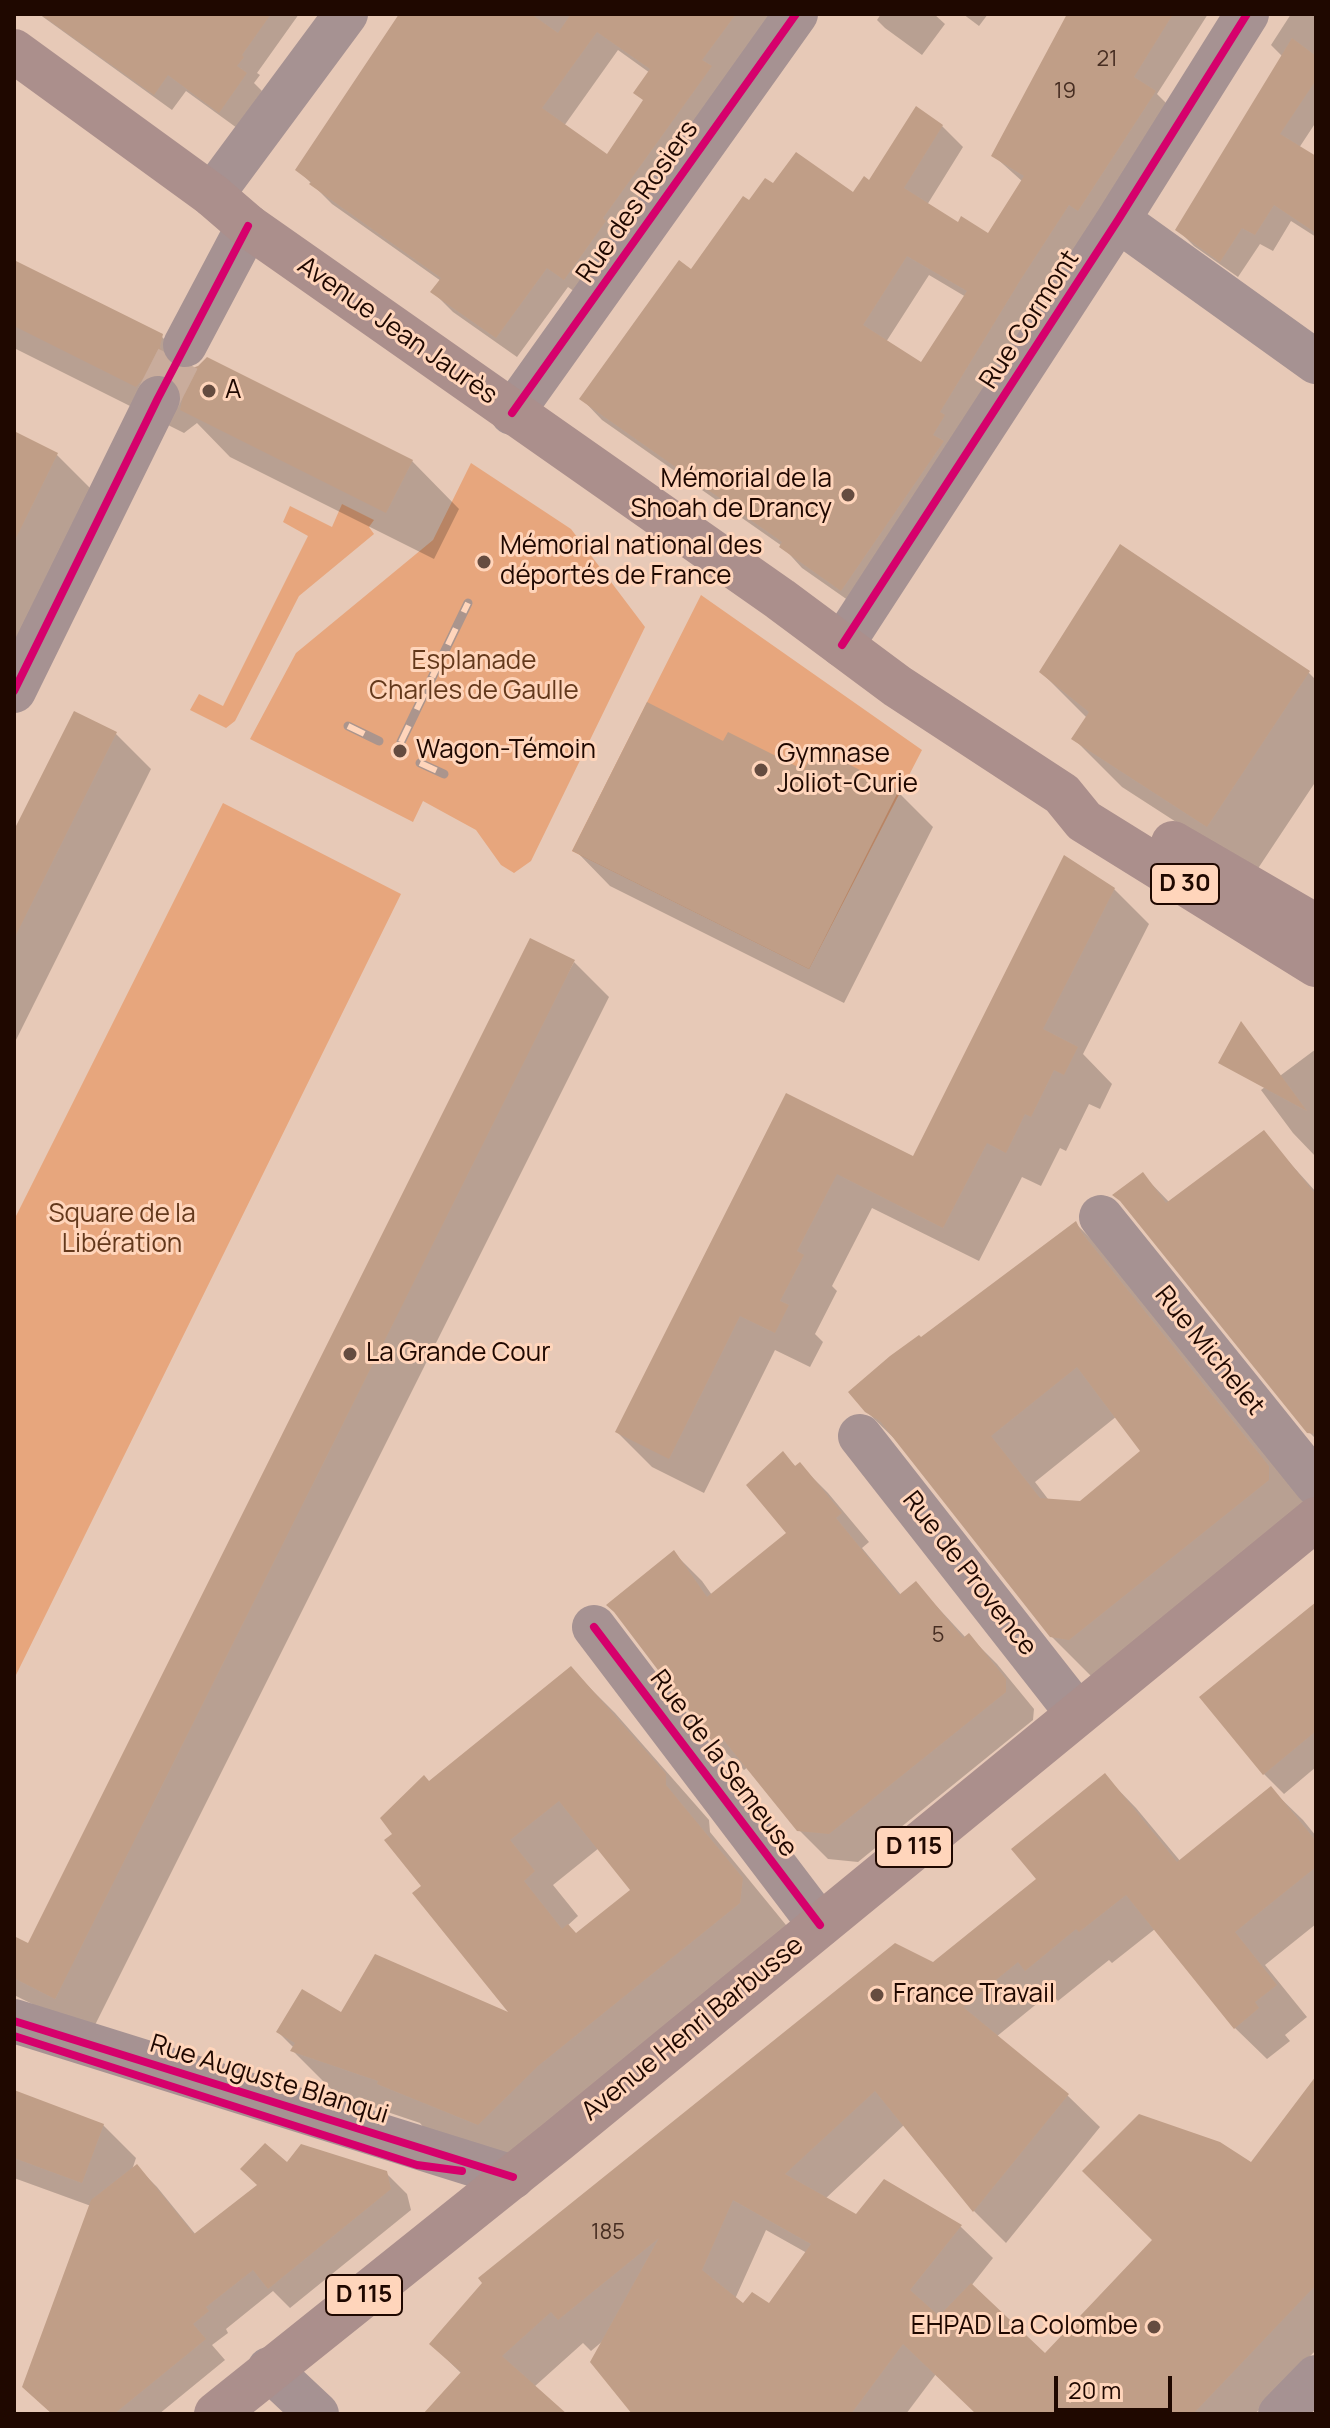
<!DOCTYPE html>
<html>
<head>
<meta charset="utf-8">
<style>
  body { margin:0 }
  #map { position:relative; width:1330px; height:2428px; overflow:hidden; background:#e7c9b7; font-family:Manrope,sans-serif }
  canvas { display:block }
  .frame { position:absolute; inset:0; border:16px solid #1f0800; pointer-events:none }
  .scale { position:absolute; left:1054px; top:2376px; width:118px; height:36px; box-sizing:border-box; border:4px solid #1f0800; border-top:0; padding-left:10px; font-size:24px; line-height:28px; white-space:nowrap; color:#1f0800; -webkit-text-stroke:6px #ffd5bb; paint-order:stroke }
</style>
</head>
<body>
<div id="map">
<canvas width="1330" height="2428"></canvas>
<div class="frame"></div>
<div class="scale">20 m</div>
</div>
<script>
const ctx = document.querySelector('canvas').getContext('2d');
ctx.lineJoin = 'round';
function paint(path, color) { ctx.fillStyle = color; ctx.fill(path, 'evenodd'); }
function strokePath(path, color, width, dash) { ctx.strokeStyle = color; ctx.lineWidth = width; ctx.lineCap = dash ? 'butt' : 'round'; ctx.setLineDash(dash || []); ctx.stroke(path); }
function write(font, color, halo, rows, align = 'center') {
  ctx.font = font + ' Manrope,sans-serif'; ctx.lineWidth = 6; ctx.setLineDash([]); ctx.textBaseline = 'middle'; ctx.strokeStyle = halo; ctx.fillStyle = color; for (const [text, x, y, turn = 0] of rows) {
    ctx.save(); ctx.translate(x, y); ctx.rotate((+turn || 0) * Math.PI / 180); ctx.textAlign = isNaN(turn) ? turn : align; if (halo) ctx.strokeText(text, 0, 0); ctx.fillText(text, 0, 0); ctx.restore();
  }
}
paint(new Path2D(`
  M471,463L571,529L645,627L531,861L514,873L501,865L476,830L423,801L413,822L250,739L296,653L433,540Z
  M342,504L374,520L369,527L374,534L299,596L235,721L226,728L190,710L199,694L223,706L308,536L283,522L290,506L332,527Z
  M701,595L922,750L809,969L572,851Z
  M223,803L401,894L14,1679V1220Z`), '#e7a67d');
paint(new Path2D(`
  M39,14H299L257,73L260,75L254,83L262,91L237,128L186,91L172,110Z
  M401,14H770L585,299L568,287L517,357L453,312L433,292L441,281L332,204L298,170ZM618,50L650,73L645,101L607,156L564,126Z
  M881,14H934L945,24L922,55L885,28L877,20Z
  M963,14H988L979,26Z
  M1069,14H1208L1157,94L1176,113L862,610L802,568L782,546L602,420L582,399L749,203L773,186L854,195L942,126L963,147L927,205L958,225L989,236L1023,182L994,156ZM929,275L966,297L921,365L886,342Z
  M1291,14H1316V122L1299,148L1316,159V237L1291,221L1273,251L1260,244L1238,277L1194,246L1177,229L1283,57L1271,45Z
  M14,262L161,336L195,370L412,461L459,509L434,559L230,457L197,423L184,433L14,348Z
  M14,434L57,455L105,503L14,685Z
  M1041,672L1309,673L1316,680V781L1255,873L1122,787L1074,739L1087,718Z
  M75,713L116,734L151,769L14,1044V835Z
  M724,744L805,772L898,792L933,827L844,1003L610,886L575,850Z
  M1114,889L1149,924L1083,1054L1112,1084L1100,1109L1089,1104L1066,1151L1060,1148L1041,1186L1022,1177L979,1261L872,1208L832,1286L837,1291L815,1334L823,1342L810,1367L775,1350L704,1493L652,1467L617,1432L786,1096L914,1159Z
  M574,962L609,997L91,2033L14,1995V1938L29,1946Z
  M1316,1049V1157L1293,1133L1261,1090Z
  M1263,1133L1316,1192V1439L1309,1432L1143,1175L1170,1203Z
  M1076,1224L1122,1269L1314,1513L1097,1682L1051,1636L904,1448L866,1411L921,1340ZM1117,1416L1143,1451L1081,1503L1048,1499L1035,1482Z
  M783,1454L797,1468L800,1465L828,1493L869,1542L862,1548L901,1595L916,1584L966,1638L969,1636L997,1664L1034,1709L1033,1720L858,1862L828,1859L799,1830L748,1767L744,1770L715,1742L674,1553L702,1581L712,1595L788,1533Z
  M1316,1605V1767L1284,1794L1264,1774L1202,1697Z
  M570,1668L615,1713L709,1820L710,1832L786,1925L784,1947L523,2169L424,2128L420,2123L337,2095L293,2051L294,2048L278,2032L341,2015L515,2017L424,1886L395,1834L429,1783ZM599,1848L633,1890L577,1935L567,1926L578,1916L553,1885Z
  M1105,1776L1136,1808L1181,1862L1271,1789L1303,1820L1316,1836V1924L1265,1965L1307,2017L1285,2035L1290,2041L1267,2059L1235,2028L1155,1929L1112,1963L1109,1960L1058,2001L1050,1993L996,2037L1068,2096L1100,2127L1006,2243L974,2211L904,2125L825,2199L857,2217L885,2182L961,2227L993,2258L971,2286L1045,2356L1252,2165L1316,2110V2350L1255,2414H978L936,2374L906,2414H634L604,2340L591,2351L583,2343L534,2387L564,2414H442L462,2374L431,2344L933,1964L1039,1880ZM766,2230L807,2253L769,2306H743L735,2299Z
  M14,2092L103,2125L136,2158L132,2170L136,2166L157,2187L196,2235L287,2164L386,2173L407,2194L411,2210L290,2308L273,2291L226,2329L228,2333L212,2345L225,2360L159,2414H52L91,2206L14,2178Z`), '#0003');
paint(new Path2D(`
  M40,14H271L242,55L244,57L237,66L247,73L219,113L168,75L154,95Z
  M399,14H531L558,33L571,14H736L702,60L712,66L603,218L606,221L564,280L547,268L496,338L430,292L441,278L309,184L311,182L295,170ZM597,32L650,69L633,93L643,100L607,154L542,108Z
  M1067,14H1173L1134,77L1156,91L1078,211L1069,205L1021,279L940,412L945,415L933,435L944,441L841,591L779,547L782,542L579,399L679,260L691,269L743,196L749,200L765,178L773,183L796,152L853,192L864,176L869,180L916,106L943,125L904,188L958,222L961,216L988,233L1024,176L991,156ZM907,256L967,291L921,362L863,325Z
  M1292,38L1316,56V80L1280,134L1316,156V233L1274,205L1255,235L1242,228L1220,262L1175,230Z
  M14,260L163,334L160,347L164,358L174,367L187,370L198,366L207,357L413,460L386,513L180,410L183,396L179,385L170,376L156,373L144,378L136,387L14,326Z
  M14,431L58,453L14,542Z
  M1120,544L1310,671L1207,827L1071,739L1089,712L1039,672Z
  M647,702L723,741L728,732L804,770L815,747L899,790L809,969L572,851Z
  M74,711L117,732L14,939V830Z
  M1064,855L1115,888L1043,1029L1078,1047L1064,1075L1054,1070L1031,1117L1025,1114L1006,1153L987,1143L943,1228L837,1174L797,1251L804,1255L780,1301L789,1305L775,1333L740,1316L669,1459L615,1432L786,1093L913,1156Z
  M530,938L575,960L55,1999L14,1978V1936L28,1943Z
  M1241,1021L1307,1111L1218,1063Z
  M1264,1130L1316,1195V1434L1307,1433L1120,1201L1112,1195L1143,1172L1166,1203Z
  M1076,1221L1082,1233L1269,1466V1480L1069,1640L1050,1637L880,1421L865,1412L848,1392L890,1356L919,1335L921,1337ZM1077,1367L1140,1451L1080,1501L1040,1498L991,1436Z
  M783,1451L795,1466L800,1462L842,1513L836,1518L899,1595L916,1581L963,1638L969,1633L1006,1679V1692L829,1834L797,1831L722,1738L714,1744L614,1612L606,1605L674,1550L707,1597L786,1533L746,1485Z
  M1316,1602V1731L1263,1775L1199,1697Z
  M571,1666L666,1774V1785L743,1878L740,1903L538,2066L478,2125L377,2084L378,2081L290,2051L295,2043L276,2032L302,1989L341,2012L375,1954L508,2012L412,1893L421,1886L384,1840L392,1834L380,1818L424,1775L429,1781ZM559,1801L630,1890L576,1933L568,1924L562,1929L524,1881L535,1871L510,1840Z
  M1105,1773L1177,1862L1271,1786L1316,1841V1867L1235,1932L1277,1985L1255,2002L1259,2008L1234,2029L1126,1895L1079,1932L1076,1929L1025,1971L1018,1962L963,2007L1069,2094L973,2212L875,2091L785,2174L856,2214L884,2179L962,2225L910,2290L939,2316L971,2283L1045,2353L1152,2240L1082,2171L1139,2114L1220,2142L1251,2162L1316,2076V2285L1193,2414H976L903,2344L851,2414H632L590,2362L659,2238L558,2320L551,2312L502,2356L567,2414H423L461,2372L429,2344L482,2283L478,2278L895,1943L933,1962L1036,1879L1011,1849ZM733,2200L811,2244L769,2303L752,2292L743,2303L702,2270Z
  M14,2090L104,2124L82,2183L14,2158Z
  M265,2143L287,2162L301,2144L387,2171L391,2189L268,2289L253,2270L206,2307L209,2311L193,2324L206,2339L114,2414H52L22,2387L91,2200L137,2164L194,2234L257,2185L240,2169Z`), '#c09e87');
strokePath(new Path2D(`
  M158,398L185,345`), '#c9ac9c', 44, [44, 22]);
strokePath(new Path2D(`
  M212,195L346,14
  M1118,220L1316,362
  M185,345L248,226
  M512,413L796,14
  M842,645L1118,220L1247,14
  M14,691L158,398
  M1101,1217L1316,1484
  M860,1436L1077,1713
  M594,1627L820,1925
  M14,2021L513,2177
  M269,2369L317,2414
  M1280,2414L1316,2377`), '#a69292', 44);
strokePath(new Path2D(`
  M14,51L212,195L248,226L780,599L897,686L1062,794L1084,821L1316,965
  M1173,843L1316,926
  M216,2414L557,2141L1316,1519`), '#ab8f8c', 44);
const rail = new Path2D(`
  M348,726L379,741
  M401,742L468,603
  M420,763L444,774`);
strokePath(rail, '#ab958d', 9);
strokePath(rail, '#ffd5bb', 6, [18]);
strokePath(new Path2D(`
  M512,413L796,14
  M842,645L1118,220L1247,14
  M14,691L158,398L248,226
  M594,1627L820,1925
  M14,2021L513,2177
  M14,2036L417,2165L462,2171`), '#d6006c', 8);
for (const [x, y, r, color] of [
  [209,391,8,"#654c40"],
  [848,495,8,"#654c40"],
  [484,562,8,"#654c40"],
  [400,751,8,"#654c40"],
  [761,770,8,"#654c40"],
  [350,1354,8,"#654c40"],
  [877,1995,8,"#654c40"],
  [1154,2327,8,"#654c40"]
]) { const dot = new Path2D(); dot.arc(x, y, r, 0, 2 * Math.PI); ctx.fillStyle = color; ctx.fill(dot); strokePath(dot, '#ffd5bb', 3); }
write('22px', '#472e22', null, [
  ["21",1107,60],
  ["19",1065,92],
  ["5",938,1636],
  ["185",608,2233]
]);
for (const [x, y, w] of [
  [1185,884,68],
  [914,1847,76],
  [364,2295,76]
]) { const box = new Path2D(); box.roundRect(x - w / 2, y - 20, w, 40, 6); ctx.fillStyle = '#ffd5bb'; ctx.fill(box); strokePath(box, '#1f0800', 2); }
write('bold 24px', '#1f0800', null, [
  ["D 30",1185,884],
  ["D 115",914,1847],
  ["D 115",364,2295]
]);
write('26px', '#1f0800', '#ffd5bb', [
  ["Rue des Rosiers",638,202,-55],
  ["Rue Cormont",1030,320,-57],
  ["Avenue Jean Jaurès",397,331,35],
  ["Rue Michelet",1209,1351,51],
  ["Rue de Provence",969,1574,52],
  ["Rue de la Semeuse",723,1764,53],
  ["Avenue Henri Barbusse",693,2029,-39],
  ["Rue Auguste Blanqui",269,2080,17]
]);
write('26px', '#1f0800', '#ffd5bb', [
  ["A",225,391],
  ["Mémorial de la",832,480,"right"],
  ["Shoah de Drancy",832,510,"right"],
  ["Mémorial national des",500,547],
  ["déportés de France",500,577],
  ["Wagon-Témoin",416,751],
  ["Gymnase",777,755],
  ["Joliot-Curie",777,785],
  ["La Grande Cour",366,1354],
  ["France Travail",893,1995],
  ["EHPAD La Colombe",1138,2327,"right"]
], 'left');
write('26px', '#64391c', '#ffd5bb', [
  ["Esplanade",474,662],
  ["Charles de Gaulle",474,692],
  ["Square de la",122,1215],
  ["Libération",122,1245]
]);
</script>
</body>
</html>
